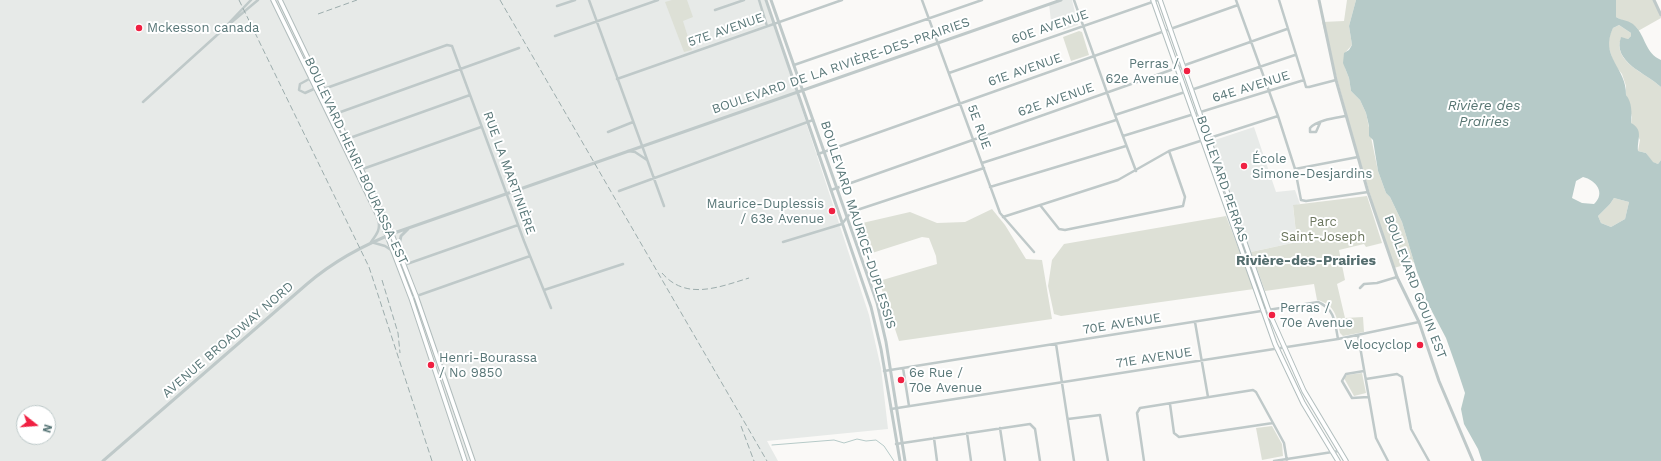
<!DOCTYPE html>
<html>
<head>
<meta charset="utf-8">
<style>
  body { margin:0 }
  #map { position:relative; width:1661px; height:461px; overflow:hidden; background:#faf9f7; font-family:"Work Sans",sans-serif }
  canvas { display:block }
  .north { position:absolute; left:16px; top:405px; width:40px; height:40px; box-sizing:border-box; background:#fff; border:1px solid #bdc9c9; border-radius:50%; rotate:107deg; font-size:11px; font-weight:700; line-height:16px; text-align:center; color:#597778 }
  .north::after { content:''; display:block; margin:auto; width:14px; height:18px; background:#f02042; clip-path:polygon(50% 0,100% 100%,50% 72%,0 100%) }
</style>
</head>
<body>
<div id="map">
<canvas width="1661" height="461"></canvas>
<div class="north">N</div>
</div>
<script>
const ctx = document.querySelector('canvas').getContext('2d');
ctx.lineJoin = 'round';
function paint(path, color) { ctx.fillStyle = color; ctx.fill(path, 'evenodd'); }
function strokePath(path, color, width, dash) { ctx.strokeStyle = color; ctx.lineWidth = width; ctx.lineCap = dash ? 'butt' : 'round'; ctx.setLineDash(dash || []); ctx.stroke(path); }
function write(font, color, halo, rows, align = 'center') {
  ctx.font = font + ' "Work Sans",sans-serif'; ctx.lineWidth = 4; ctx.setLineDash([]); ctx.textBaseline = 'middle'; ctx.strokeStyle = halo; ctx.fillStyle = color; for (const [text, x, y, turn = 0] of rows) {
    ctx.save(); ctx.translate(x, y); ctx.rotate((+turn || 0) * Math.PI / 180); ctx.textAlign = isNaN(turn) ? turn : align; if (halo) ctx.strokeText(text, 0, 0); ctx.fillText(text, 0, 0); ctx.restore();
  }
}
paint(new Path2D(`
  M0,0H766L869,315L881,368L888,429L767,441L778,461H0ZM24,413H48V437H24Z
  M1057,0H1072L1078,25L1063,30L1059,18L1051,21L1049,4Z
  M1254,127L1276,192L1295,190L1300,204L1293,206L1297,242L1251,252L1212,141Z`), '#e7eae8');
paint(new Path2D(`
  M672,0H687L693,17L683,21L692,50L684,52L665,2Z
  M1347,0H1356L1349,26L1352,45L1344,54L1345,68L1349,78L1351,91L1360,100L1366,113L1378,171L1386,193L1390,197L1402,222L1414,262L1394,268C1366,186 1344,106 1322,22L1344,21Z
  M1616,0H1654L1661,18L1638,31L1637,28L1616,17Z
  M1619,25L1631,33V36L1628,39L1621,38C1612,62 1646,73 1661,87V160L1658,164L1652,162L1646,153L1638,151L1640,140L1631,123L1632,117L1626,95V86L1622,74L1614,64L1608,45V38L1613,28Z
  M1079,31L1082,32L1089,55L1071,61L1063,37Z
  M1367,196L1382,243L1366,247L1364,244L1339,250L1345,280L1337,284L1345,318L1363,317L1364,332L1343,336L1340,333C1337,317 1335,304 1317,300L1314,284L1265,291L1251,252L1297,242L1293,205Z
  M1614,198L1629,202L1625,219L1611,227L1601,223L1598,216L1610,204Z
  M992,209L1005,225L1026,259L1042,260L1052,319L899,341L879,281L937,264L936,256L929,238L922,237L869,254L858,224L910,212L937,223L965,222Z
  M1226,216L1254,289L1061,316L1054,314L1048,286L1052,260L1064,244Z
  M1362,373L1366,393L1354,396L1344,378L1347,375Z
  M1272,426L1282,444L1283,456L1262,460L1256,428Z`), '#dde0d6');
paint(new Path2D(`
  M1356,0H1616V17C1622,21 1630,20 1635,26C1646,37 1645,53 1661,60V87C1646,73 1612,62 1621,37L1628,39L1631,36V33L1619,25L1613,28C1599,57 1627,68 1626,95C1632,102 1632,113 1631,123C1644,130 1637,139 1638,151L1646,153L1653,162L1658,164L1661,160V461H1482L1478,449L1464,424L1461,409L1465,393L1457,369L1446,338L1426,300L1425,292L1417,272L1402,222L1390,197L1386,193L1378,171L1373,140L1369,136V126L1366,113L1360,100L1351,91L1349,78L1343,63L1344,53L1349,50L1352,45L1349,26ZM1583,177C1596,180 1606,193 1594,204L1582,203L1572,198L1576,181ZM1614,198L1629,202L1625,219L1611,227L1601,223L1598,216L1610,204Z`), '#b6cac8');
strokePath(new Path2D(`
  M772,445L834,440L844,443L857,439L866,441L876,440L884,446L894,461`), '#b6cac8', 1);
const secondary = new Path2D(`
  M1153,0L1275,344L1303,403L1338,461
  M1160,0L1271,317L1304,391L1346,461`);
const primary = new Path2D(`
  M273,0L385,230L411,298L465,461
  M280,0L389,227L416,296L473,461`);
strokePath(secondary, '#b2bebe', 5.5);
strokePath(primary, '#b1bcbc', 5.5);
strokePath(new Path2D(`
  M589,0L664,206
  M759,0L767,26
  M922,0L1000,213L1034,252
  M1074,0L1115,115
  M1236,0L1278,116L1295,169L1301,200L1306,201L1368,192
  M1279,0L1304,80
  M557,6L575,0
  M715,10L744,0
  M228,24L251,0
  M555,36L658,0
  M794,65L982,0
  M949,73L1158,0
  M311,78L300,84L299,90L305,93L316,88
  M617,79L842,0
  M1191,90L1295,55
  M318,91L447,45L452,46L524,241L551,308
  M143,102L227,26L258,0
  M335,114L519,48
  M1320,123L1316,132H1310V128C1317,120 1335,118 1346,116
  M608,132L633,122
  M1123,136L1304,80L1306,87H1309L1336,80
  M347,139L470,95
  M628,151L635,152L647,160
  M818,154L1238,5
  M982,163L1116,120
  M1295,169L1358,157
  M357,171L481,127
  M1136,171L1115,115L1185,92
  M990,187L1126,146
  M831,190L1287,29
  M619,191L813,120
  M1040,205L1059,229L1065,230L1183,206L1185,197L1169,151
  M1003,217L1118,180L1169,151L1278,116
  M378,219C381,229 377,234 371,242L385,246L391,250
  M783,242L842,224L851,212L984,168
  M404,265L518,225
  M1360,288L1364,284L1377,283L1397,277
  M544,290L623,264
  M411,298L530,256
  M1195,322L1208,397
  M1358,335L1376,438L1388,461
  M1056,344L1074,461
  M903,368L909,406
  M884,371L1318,302C1335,309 1335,323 1338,339
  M1364,371L1346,374L1342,381L1352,398L1368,397
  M1366,379L1397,374L1402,377L1411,429L1429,461
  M1170,404L1174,433L1179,437L1273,423
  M891,409L1338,339L1419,322
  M1068,419L1100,415L1108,461
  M1000,428L1005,461
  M967,433L971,461
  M934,438L937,461
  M896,444L1030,424L1035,429L1040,461
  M1144,461L1137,413L1140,408L1253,390L1256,392L1284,443L1287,461
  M1274,461L1339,451`), '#bfc9c9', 2.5);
strokePath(new Path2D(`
  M766,0L871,307L881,349L900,461
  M771,0L877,303L886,342L905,461
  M1319,0L1336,80L1368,192L1397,277L1419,322L1439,381L1473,461
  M1654,0L1661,15
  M398,250L401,236L408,229
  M103,461L307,284C335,260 363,245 397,232L1061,0`), '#bfc9c9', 3);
strokePath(secondary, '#fff', 3.5);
strokePath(primary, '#fff', 3.5);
strokePath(new Path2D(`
  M239,0L369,267L432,461
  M500,0L767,461
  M318,14L357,0
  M662,273C686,301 719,287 749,278
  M382,280L398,333L400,353
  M741,426L754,461`), '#9dadad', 1, [6, 3]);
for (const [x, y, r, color] of [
  [139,28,4,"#f02042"],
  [1187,71,4,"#f02042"],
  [1244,166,4,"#f02042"],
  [832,211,4,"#f02042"],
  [1272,315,4,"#f02042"],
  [1420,345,4,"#f02042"],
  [431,365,4,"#f02042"],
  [901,380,4,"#f02042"]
]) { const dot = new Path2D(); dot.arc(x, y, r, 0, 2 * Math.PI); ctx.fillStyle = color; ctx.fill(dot); strokePath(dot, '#fff', 1.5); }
write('13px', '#597778', '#fff', [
  ["60E AVENUE",1050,27,-19],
  ["57E AVENUE",726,30,-19],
  ["BOULEVARD DE LA RIVIÈRE-DES-PRAIRIES",841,66,-19],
  ["61E AVENUE",1025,70,-19],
  ["64E AVENUE",1251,87,-17],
  ["62E AVENUE",1056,100,-19],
  ["5E RUE",979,127,70],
  ["BOULEVARD HENRI-BOURASSA EST",356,161,65],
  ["RUE LA MARTINIÈRE",509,173,70],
  ["BOULEVARD PERRAS",1222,179,71],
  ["BOULEVARD MAURICE-DUPLESSIS",858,225,72],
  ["BOULEVARD GOUIN EST",1415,287,69],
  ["70E AVENUE",1122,324,-9],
  ["AVENUE BROADWAY NORD",228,340,-41],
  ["71E AVENUE",1154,358,-9]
]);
write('13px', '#597778', '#fff', [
  ["Mckesson canada",147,28],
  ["Perras /",1179,64,"right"],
  ["62e Avenue",1179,79,"right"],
  ["École",1252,159],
  ["Simone-Desjardins",1252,174],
  ["Maurice-Duplessis",824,204,"right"],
  ["/ 63e Avenue",824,219,"right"],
  ["Perras /",1280,308],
  ["70e Avenue",1280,323],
  ["Velocyclop",1412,345,"right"],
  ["Henri-Bourassa",439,358],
  ["/ No 9850",439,373],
  ["6e Rue /",909,373],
  ["70e Avenue",909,388]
], 'left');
write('13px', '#6c765e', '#fff', [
  ["Parc",1323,222],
  ["Saint-Joseph",1323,237]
]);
write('italic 14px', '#587673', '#fff', [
  ["Rivière des",1484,106],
  ["Prairies",1484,122]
]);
write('bold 14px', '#556e6f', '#fff', [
  ["Rivière-des-Prairies",1306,261]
]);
</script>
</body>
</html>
